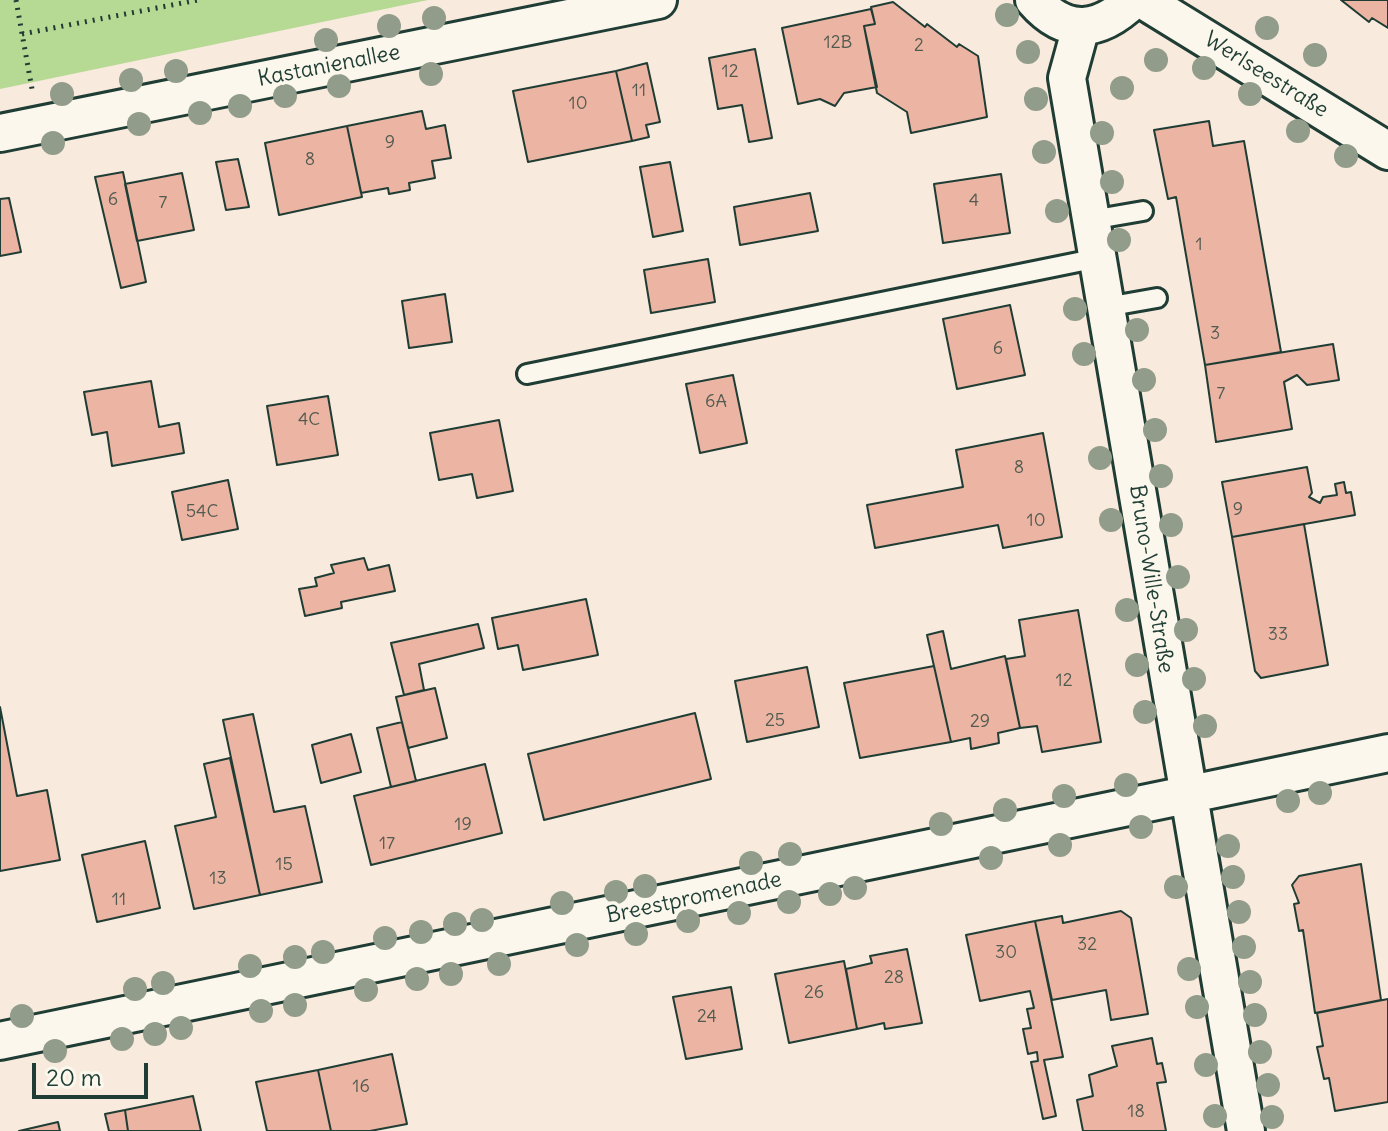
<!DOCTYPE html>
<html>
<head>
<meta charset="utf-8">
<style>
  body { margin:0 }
  #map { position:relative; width:1388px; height:1131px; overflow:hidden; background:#f8eadd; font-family:Delius,sans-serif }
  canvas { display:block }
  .scale { position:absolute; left:32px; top:1063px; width:116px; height:36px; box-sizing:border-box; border:4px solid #1f3d34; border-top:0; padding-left:10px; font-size:24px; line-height:28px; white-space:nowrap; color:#1f3d34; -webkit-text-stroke:6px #fbf7ec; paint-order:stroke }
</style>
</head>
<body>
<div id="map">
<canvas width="1388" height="1131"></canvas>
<div class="scale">20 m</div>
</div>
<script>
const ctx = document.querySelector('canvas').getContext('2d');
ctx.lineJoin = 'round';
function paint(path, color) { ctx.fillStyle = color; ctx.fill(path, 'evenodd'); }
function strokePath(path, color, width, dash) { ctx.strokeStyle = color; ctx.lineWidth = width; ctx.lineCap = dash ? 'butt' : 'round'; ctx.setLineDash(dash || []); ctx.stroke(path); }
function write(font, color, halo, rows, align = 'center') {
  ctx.font = font + ' Delius,sans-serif'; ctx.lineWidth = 7; ctx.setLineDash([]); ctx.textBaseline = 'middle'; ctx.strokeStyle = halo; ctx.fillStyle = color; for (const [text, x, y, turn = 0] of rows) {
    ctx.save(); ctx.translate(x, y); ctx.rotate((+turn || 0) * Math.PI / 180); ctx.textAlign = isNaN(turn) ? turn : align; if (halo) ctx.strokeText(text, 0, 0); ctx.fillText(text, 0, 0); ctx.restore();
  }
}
paint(new Path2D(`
  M0,0H428L0,89Z`), '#b6d993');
const building = new Path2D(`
  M1341,0H1388V28L1372,18L1369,22Z
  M893,2L925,27L927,24L957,47L959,44L978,56L987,117L911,133L907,112L877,93L864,26L875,24L871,7Z
  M871,9L875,24L864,26L877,87L844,93L835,106L820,99L798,104L782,28Z
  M755,49L772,138L749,142L742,105L718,109L709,58Z
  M647,63L660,122L646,125L649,137L632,141L616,71Z
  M616,71L632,141L528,162L513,91Z
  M422,111L426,129L445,125L451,158L432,161L435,178L409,183L410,190L389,194L388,188L361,193L347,126Z
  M1209,121L1213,146L1244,141L1281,352L1205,365L1176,197L1168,199L1154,130Z
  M347,126L362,197L279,215L265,143Z
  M238,159L249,207L226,210L216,162Z
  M670,162L683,231L653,237L640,167Z
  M123,172L146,282L121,288L95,177Z
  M182,173L194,230L137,241L125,184Z
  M1001,174L1010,233L943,243L934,184Z
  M810,193L818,231L740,245L734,207Z
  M9,198L21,252L0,256V199Z
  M708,259L715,302L651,313L644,270Z
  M445,294L452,342L409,348L402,301Z
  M1010,305L1025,375L957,389L943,319Z
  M1333,344L1339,380L1307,385L1297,375L1284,382L1292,429L1216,442L1205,365Z
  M733,375L747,443L700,453L686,384Z
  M151,381L159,427L179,423L184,453L112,466L107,432L92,435L84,392Z
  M328,396L338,455L277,465L267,406Z
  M499,420L513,491L477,498L472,474L439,480L430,433Z
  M1043,433L1062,537L1003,548L998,525L875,548L867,505L963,487L956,450Z
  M1307,467L1312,493L1309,497L1320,503L1323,497L1337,495L1335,484L1344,482L1346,493L1351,492L1355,515L1232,537L1222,482Z
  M228,480L238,529L182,540L172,492Z
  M1304,524L1328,665L1261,678L1255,671L1232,537Z
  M364,558L368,570L389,565L395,591L341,602L342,608L305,616L299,589L317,586L315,578L334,573L331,565Z
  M586,599L598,655L523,670L518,645L498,649L492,618Z
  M1078,610L1101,742L1042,752L1037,726L1020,728L1006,659L1025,656L1019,620Z
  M478,624L484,648L419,664L424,690L404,695L391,643Z
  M943,631L951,669L1005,656L1020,728L998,733L999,743L971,749L970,738L951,742L927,635Z
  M934,666L951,742L860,758L844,683Z
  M807,667L819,727L747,742L735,681Z
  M435,688L447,738L408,748L396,697Z
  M0,707L17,796L47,790L60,860L0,871Z
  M695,713L711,779L544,820L528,754Z
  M253,714L274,812L305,806L322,882L260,895L223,720Z
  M402,722L416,781L391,787L377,728Z
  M351,734L361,772L321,783L312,745Z
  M230,758L260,895L194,909L175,826L216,817L204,764Z
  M485,764L502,833L371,865L354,796Z
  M145,841L160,908L97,922L82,855Z
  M1361,864L1381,1000L1315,1013L1303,930L1299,931L1294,904L1299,903L1292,885L1299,876Z
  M1121,911L1131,918L1148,1014L1111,1020L1106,990L1052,1000L1035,921L1062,916L1063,923Z
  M1035,921L1063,1057L1044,1060L1056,1116L1043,1119L1031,1062L1038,1061L1037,1052L1028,1054L1023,1029L1031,1028L1027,1009L1034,1008L1030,991L980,1001L966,935Z
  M907,949L922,1023L885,1029L884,1023L857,1029L846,969L872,963L870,956Z
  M844,961L857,1029L789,1043L775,974Z
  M731,987L742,1049L686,1059L673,997Z
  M1388,999V1102L1335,1111L1329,1078L1324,1079L1317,1047L1323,1046L1317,1013Z
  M1152,1038L1157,1064L1162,1063L1166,1082L1157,1083L1166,1131H1083L1077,1100L1093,1096L1089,1075L1117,1066L1112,1046Z
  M392,1054L407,1124L370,1131H331L318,1070Z
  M318,1070L331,1131H267L256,1082Z
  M193,1096L201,1131H128L125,1110Z
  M125,1110L128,1131H109L105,1114Z
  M58,1122L60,1131H19Z`);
paint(building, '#ecb4a3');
strokePath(building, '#1f3d34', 2);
const lane = new Path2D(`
  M1091,220L1143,211
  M1106,307L1157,298
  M527,374L1098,258`);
const street = new Path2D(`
  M1034,0C1066,37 1100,32 1133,0
  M1143,0L1388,151
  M1081,27L1067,78L1246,1131
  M0,133L658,0
  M0,1041L1388,753`);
strokePath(lane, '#1f3d34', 24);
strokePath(street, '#1f3d34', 42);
strokePath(new Path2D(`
  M16,0L32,89
  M22,34L198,0`), '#1f3d34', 5, [2, 6]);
strokePath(lane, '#fbf7ec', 18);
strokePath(street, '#fbf7ec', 36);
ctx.fillStyle = '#919c8a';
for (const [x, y] of [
  [1007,15],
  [434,18],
  [389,26],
  [1267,28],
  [326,40],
  [1028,52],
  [1315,55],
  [1156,60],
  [1204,68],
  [176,71],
  [431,74],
  [131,80],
  [339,86],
  [1122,88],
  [62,94],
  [1250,94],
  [285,96],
  [1036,99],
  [240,106],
  [200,113],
  [139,124],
  [1298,131],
  [1102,133],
  [53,143],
  [1044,152],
  [1346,156],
  [1112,182],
  [1057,211],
  [1119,240],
  [1075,309],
  [1137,330],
  [1084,354],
  [1144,380],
  [1155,430],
  [1100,458],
  [1161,476],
  [1111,520],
  [1171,525],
  [1178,577],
  [1127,610],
  [1186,630],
  [1137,665],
  [1194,679],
  [1145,712],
  [1205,726],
  [1126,785],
  [1320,793],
  [1064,796],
  [1288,801],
  [1005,810],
  [941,824],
  [1141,827],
  [1060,845],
  [1228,846],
  [790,854],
  [991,858],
  [751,863],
  [1233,877],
  [645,886],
  [1176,887],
  [855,888],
  [616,892],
  [830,894],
  [789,902],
  [562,903],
  [1239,912],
  [739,913],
  [482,920],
  [688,921],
  [455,924],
  [421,932],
  [636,934],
  [385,938],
  [577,945],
  [1244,947],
  [323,952],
  [295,957],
  [499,964],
  [250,966],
  [1189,969],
  [451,974],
  [417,979],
  [1250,982],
  [163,983],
  [135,989],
  [366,990],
  [295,1005],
  [1197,1007],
  [261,1011],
  [1255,1015],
  [22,1016],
  [181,1028],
  [155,1034],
  [122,1039],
  [55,1051],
  [1260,1052],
  [1206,1065],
  [1268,1085],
  [1215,1116],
  [1272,1117]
]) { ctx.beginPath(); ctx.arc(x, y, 12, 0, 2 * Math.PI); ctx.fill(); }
write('18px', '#525b50', null, [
  ["12B",838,43],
  ["2",919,46],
  ["12",730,72],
  ["11",639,91],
  ["10",578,104],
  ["9",390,143],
  ["8",310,160],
  ["6",113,200],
  ["4",974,201],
  ["7",163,203],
  ["1",1199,245],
  ["3",1215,334],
  ["6",998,349],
  ["7",1221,394],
  ["6A",716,402],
  ["4C",309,420],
  ["8",1019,468],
  ["9",1238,510],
  ["54C",202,512],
  ["10",1036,521],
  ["33",1278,635],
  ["12",1064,681],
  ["25",775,721],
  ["29",980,722],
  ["19",463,825],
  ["17",387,844],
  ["15",284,865],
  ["13",218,879],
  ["11",119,900],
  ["32",1087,945],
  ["30",1006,953],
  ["28",894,978],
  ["26",814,993],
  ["24",707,1017],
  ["16",361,1087],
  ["18",1136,1112]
]);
write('22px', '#1f3d34', '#fbf7ec', [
  ["Kastanienallee",329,66,-11],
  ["Werlseestraße",1266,75,32],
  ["Bruno-Wille-Straße",1151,579,81],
  ["Breestpromenade",694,898,-12]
]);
</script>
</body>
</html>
